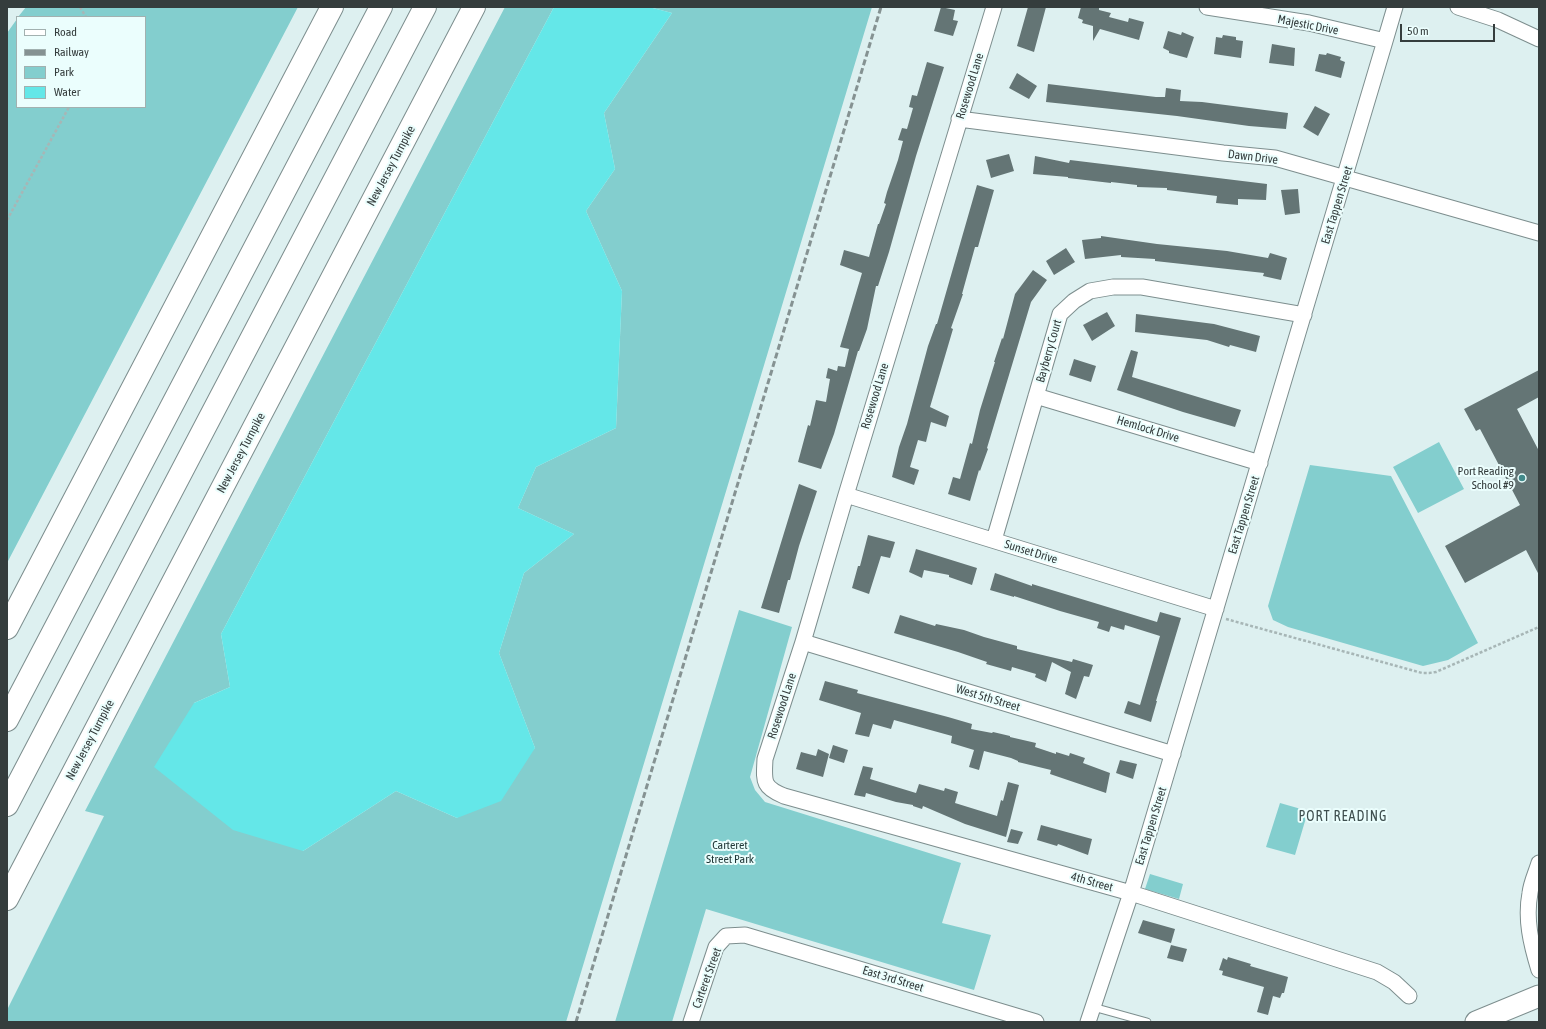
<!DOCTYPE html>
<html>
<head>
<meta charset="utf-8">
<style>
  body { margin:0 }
  #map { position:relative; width:1546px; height:1029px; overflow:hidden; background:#ddf0f0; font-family:"Asap Condensed",sans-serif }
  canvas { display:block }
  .frame { position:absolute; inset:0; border:8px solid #353d3d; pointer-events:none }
  .legend { position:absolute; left:16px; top:16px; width:130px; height:92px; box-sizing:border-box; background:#ebfefd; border:1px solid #a2b1b0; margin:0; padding:5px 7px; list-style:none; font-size:12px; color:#353d3d }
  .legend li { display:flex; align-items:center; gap:8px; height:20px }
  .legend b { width:20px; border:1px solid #a2b1b0 }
  .scale { position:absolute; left:1400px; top:24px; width:95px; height:18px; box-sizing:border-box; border:2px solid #353d3d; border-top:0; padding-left:5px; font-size:12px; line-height:14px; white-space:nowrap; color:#353d3d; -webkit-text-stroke:3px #ebfefd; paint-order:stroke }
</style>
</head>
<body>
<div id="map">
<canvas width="1546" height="1029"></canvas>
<div class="frame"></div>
<ul class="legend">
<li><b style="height:5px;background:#fff"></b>Road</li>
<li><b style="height:5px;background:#859292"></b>Railway</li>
<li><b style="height:11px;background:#83cece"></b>Park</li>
<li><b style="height:11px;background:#64e7e8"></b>Water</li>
</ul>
<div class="scale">50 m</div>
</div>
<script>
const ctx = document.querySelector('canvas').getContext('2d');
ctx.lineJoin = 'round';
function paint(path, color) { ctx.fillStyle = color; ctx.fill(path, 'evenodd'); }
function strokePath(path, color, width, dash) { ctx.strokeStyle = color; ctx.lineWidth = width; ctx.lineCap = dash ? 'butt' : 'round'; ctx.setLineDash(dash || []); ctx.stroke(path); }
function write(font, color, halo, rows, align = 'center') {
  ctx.font = font + ' "Asap Condensed",sans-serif'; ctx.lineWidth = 4; ctx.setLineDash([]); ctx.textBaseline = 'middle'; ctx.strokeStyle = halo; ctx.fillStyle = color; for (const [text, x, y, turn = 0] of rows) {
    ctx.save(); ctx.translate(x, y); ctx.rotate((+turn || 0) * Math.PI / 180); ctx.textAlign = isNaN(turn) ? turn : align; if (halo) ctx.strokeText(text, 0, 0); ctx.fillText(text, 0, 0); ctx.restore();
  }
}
paint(new Path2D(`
  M26,7H298L7,563V33L17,19V107H145V17H18Z
  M505,7H554L221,634L230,687L194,703L303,851L396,791L457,818L535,748L499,653L524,573L574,534L518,508L536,467L616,428L622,291L586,211L615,169L604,113L672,13L649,7H872L566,1022H7V1010L104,816L85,811Z
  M1439,442L1464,489L1418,513L1393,467Z
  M1310,465L1391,476L1478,643L1448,660L1423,666L1288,627L1273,620L1268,606Z
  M739,610L792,627L750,777L755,790L765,802L961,863L942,923L991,935L974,990L706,909L672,1022H615Z
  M1280,803L1308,811L1295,855L1266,847Z
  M1150,874L1183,884L1179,899L1145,889Z`), '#83cece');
paint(new Path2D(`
  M554,7H649L672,13L604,113L615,169L586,211L622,291L616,428L536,467L518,508L574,534L524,573L499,653L535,748L501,801L457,818L396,791L303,851L233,830L154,767L194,703L230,687L221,634Z`), '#64e7e8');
paint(new Path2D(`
  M941,7L955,10L953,20L958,21L953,36L934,31Z
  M1028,7H1046L1034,52L1017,46Z
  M1081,7H1099V10L1111,13L1109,17L1128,22L1129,18L1144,22L1139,40L1100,29L1093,41V26L1082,23L1083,20L1078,18Z
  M1168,31L1181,35L1182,32L1194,37L1187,58L1169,53V51L1163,48Z
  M1223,35L1236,37V40L1243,41L1241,58L1214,54L1216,37L1222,38Z
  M1272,44L1295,48L1294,66L1269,63Z
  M1327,53L1341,57L1340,60L1345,62L1341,78L1315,71L1319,54L1326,55Z
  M927,62L944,67L916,156L889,252L878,286H876L867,329L859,351H858L834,434L821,469L798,462L808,425L810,426L816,400L826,402L830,379L826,378L828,368L837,371L838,366L845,367L849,349L840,347L862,273L840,265L844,250L869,257L878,224H879L886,204L884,203L887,192L898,160L903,141L898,140L902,128L907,129L913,108L909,107L912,95L917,96Z
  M1017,73L1037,86L1029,99L1009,88Z
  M1048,84L1156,97H1165L1166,88L1181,90L1180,101L1202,102L1288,113L1286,129L1249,126L1177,116L1046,102Z
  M1315,106L1330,114L1318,136L1303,127Z
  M1009,154L1014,171L991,178L986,160Z
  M1035,156L1069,163L1070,160L1267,184L1266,200L1238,199V205L1216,203L1217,196L1167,190V188L1137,187V185L1111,182V183L1068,178V177L1033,174Z
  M977,185L994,190L978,247H975L962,294H963L951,328L953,329L930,407L949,416L946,427L931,422L926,442L918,440L910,467L919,470L914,485L892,477L899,447L907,424L928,346L936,324H937Z
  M1298,189L1300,213L1285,215L1281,190Z
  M1101,236L1157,244L1227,251L1268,258L1270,253L1287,258L1281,280L1263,276L1264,273L1155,261V259L1121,257V255L1085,259L1082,240L1101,238Z
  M1066,248L1075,262L1054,275L1046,261Z
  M1033,270L1047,280L1031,302L987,448L988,449L980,471L979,470L970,501L948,494L953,477L960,479L970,443L972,444L980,410L995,362H994L1002,338L1003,339L1015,294Z
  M1107,312L1115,326L1092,341L1083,325Z
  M1136,314L1214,324L1260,336L1256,352L1230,345L1229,347L1207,340L1135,332Z
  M1131,350L1138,352L1132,377L1241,410L1235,427L1183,412L1117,390Z
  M1074,359L1096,366L1091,382L1069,375Z
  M1539,370V397L1517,409L1539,451V575L1526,550L1465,583L1445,546L1520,505L1480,429L1476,431L1464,409Z
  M799,484L817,491L799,546L790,580H788L779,613L761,608Z
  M868,535L895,542L890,558L881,556L869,594L852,588L858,566H860Z
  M916,549L977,568L972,585L949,577V575L924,570L922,578L909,572Z
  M995,573L1032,586V584L1157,622L1160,612L1181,618L1156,701H1157L1151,722L1124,713L1128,701L1140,705L1160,636L1125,625L1124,630L1111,626L1109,632L1097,628L1099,622L1060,611L1014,596V597L990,590Z
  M900,615L935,626L936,624L964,630L984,637L1017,646V649L1072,662L1073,659L1093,665L1089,677L1084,676L1076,699L1065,694L1071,672L1052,662L1046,682L1035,677L1036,674L1012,667L1011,671L986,664L987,662L958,652L894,633Z
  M825,681L858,690L857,693L948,717L972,724L971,729L992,733L993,732L1010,736V737L1036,743L1035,747L1056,754V752L1069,756L1070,753L1085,758L1083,763L1110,773L1106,793L1050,774L1051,770L1018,762V761L1011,758L984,751L979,770L969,767L974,750L951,743L952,736L894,720L891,729L873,724L869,737L855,734L861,713L819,700Z
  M833,745L848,750L844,763L829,758Z
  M818,749L829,754L823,777L796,769L801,752L816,756Z
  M1120,760L1137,764L1133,779L1116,773Z
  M863,766L873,768L870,779L916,793L919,784L944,791L945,788L958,792L955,803L997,816L1001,800L1003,801L1008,782L1019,785L1006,837L965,824L923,806L922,809L913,806V805L896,802L866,793L865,797L854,795Z
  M1041,825L1092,839L1088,855L1058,844L1057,846L1037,840Z
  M1011,829L1023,832L1018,844L1007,842Z
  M1143,920L1175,929L1171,943L1138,933Z
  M1171,945L1187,949L1183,962L1167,958Z
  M1228,957L1251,964L1250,966L1288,977L1284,993H1282L1280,998L1273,996L1268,1015L1257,1012L1264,987L1222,975L1223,971L1219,970L1223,958L1227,960Z`), '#647575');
const lane = new Path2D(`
  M1093,1007L1147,1022`);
const street = new Path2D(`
  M994,7L846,495L803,642L765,759C764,781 762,787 784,796L1131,893L1377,972L1394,982L1409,996
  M1207,7L1309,23L1385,41
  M1458,7L1498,20L1539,39
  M959,119L1223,153L1275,158L1539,233
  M1036,396L1260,463
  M846,495L1216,609
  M994,540L1060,314L1074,301L1090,291L1113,287H1142L1304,315
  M803,642L1173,754
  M1539,863C1536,873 1531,883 1530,893C1525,919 1531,944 1539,970
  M691,1022L716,947L726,936L745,935L1036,1022
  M1088,1022L1131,893L1385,41L1395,7`);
const secondary = new Path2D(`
  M1476,1022L1539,996`);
const highway = new Path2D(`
  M7,628L332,7
  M7,720L381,7
  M7,805L425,7
  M7,899L474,7`);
strokePath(lane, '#7d8e8e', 9);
strokePath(street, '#7d8e8e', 17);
strokePath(secondary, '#7d8e8e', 23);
strokePath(highway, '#7d8e8e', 24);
strokePath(new Path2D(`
  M80,7L86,17
  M7,220L69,107
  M1226,619L1422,673H1429L1436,672L1539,627`), '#a7b6b6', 2.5, [3, 2]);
strokePath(lane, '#fff', 7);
strokePath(street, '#fff', 15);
strokePath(secondary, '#fff', 21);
strokePath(highway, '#fff', 22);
strokePath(new Path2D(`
  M576,1022L881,7`), '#859292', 3, [6, 3]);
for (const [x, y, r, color] of [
  [1522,478,4,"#428a8a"]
]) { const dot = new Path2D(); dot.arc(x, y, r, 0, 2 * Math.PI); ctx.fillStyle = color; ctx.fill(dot); strokePath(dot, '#ebfefd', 1.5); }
write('12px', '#353d3d', '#ebfefd', [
  ["Majestic Drive",1308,25,11],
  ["Rosewood Lane",970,86,-73],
  ["Dawn Drive",1253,157,7],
  ["New Jersey Turnpike",391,166,-62],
  ["East Tappen Street",1337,205,-73],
  ["Bayberry Court",1049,351,-74],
  ["Rosewood Lane",875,396,-73],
  ["Hemlock Drive",1148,429,17],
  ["New Jersey Turnpike",241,453,-62],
  ["East Tappen Street",1244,515,-73],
  ["Sunset Drive",1031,552,17],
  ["West 5th Street",988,698,17],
  ["Rosewood Lane",782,706,-72],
  ["New Jersey Turnpike",90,740,-62],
  ["East Tappen Street",1151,826,-73],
  ["4th Street",1092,882,16],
  ["Carteret Street",707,978,-70],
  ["East 3rd Street",893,979,17]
]);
write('12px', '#353d3d', '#ebfefd', [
  ["Port Reading",1514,471],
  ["School #9",1514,485]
], 'right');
write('12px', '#1f3636', '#ebfefd', [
  ["Carteret",730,845],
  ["Street Park",730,859]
]);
ctx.letterSpacing = '1px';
write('14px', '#3f4f4f', '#ebfefd', [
  ["PORT READING",1343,817]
]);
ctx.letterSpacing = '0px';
</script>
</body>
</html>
